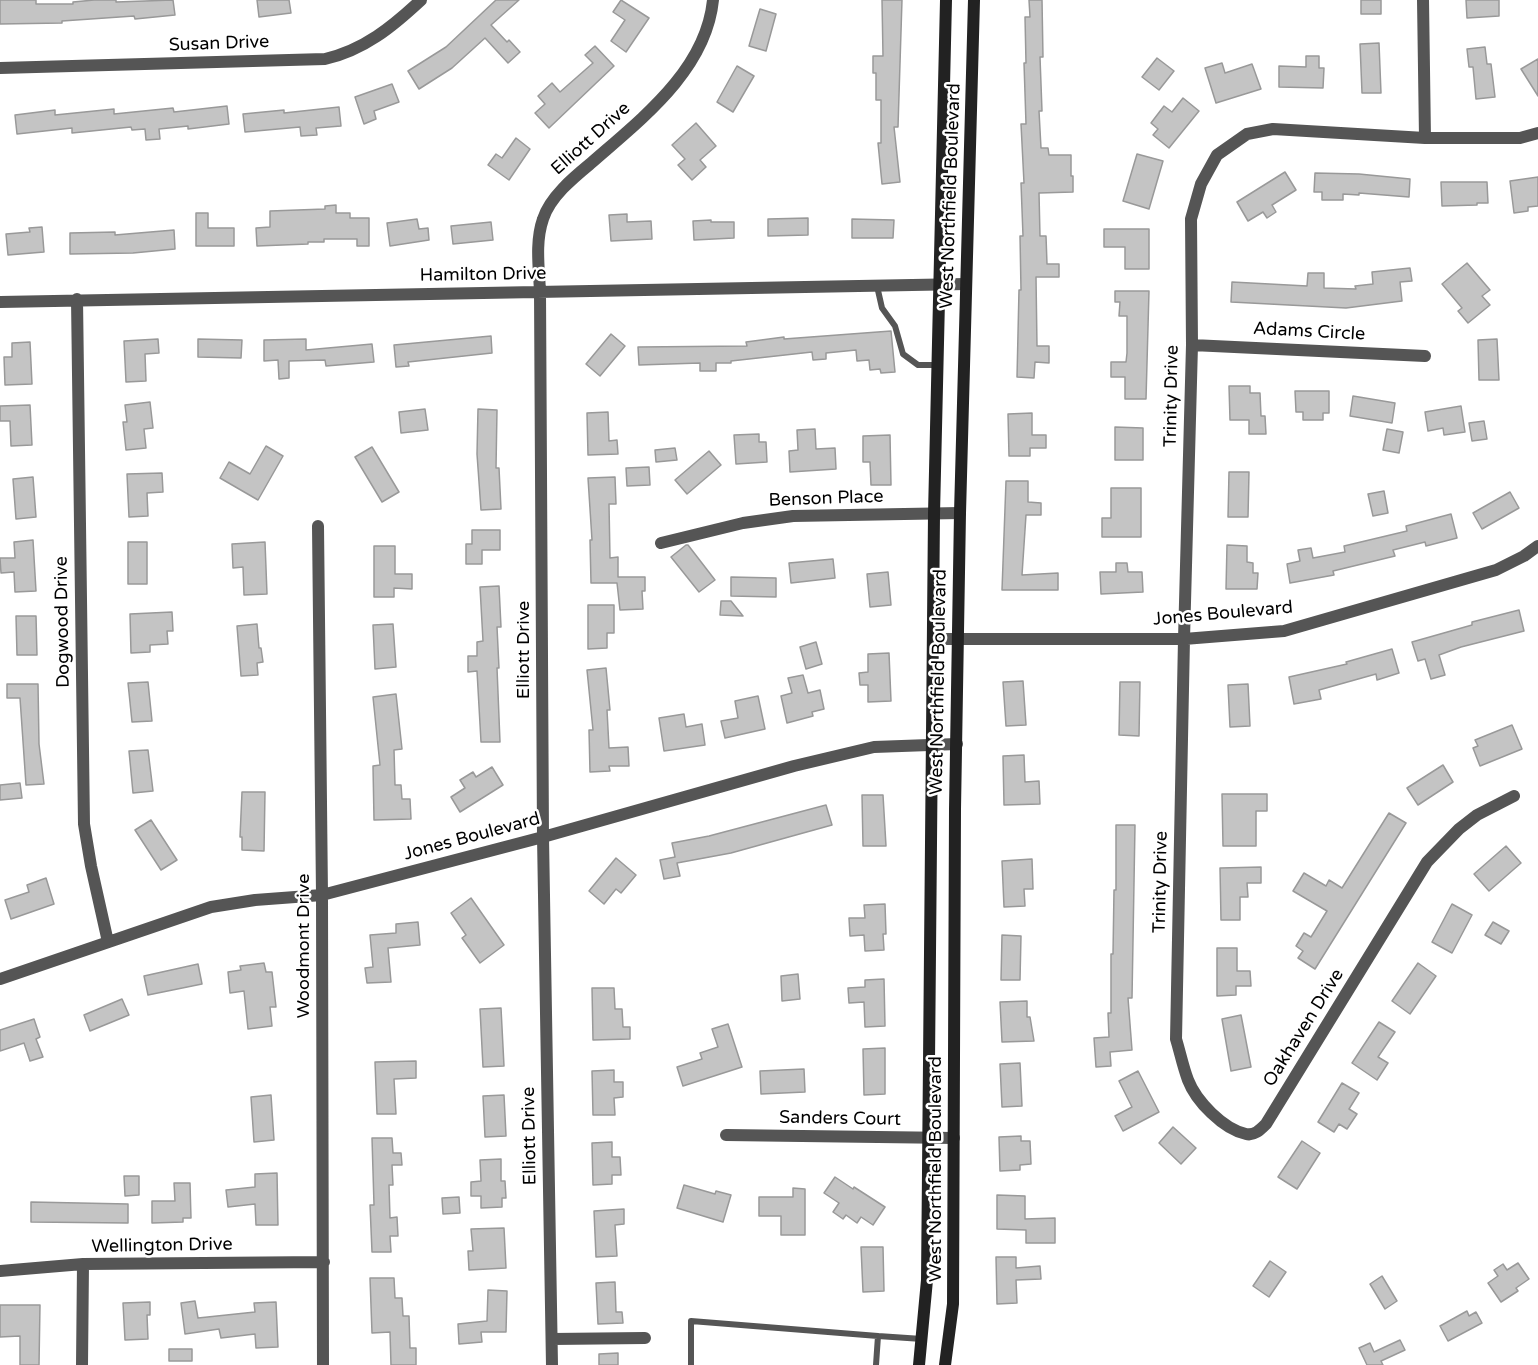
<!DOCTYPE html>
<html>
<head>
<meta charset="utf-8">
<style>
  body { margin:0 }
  canvas { display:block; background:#fff }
</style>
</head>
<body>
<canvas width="1538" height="1365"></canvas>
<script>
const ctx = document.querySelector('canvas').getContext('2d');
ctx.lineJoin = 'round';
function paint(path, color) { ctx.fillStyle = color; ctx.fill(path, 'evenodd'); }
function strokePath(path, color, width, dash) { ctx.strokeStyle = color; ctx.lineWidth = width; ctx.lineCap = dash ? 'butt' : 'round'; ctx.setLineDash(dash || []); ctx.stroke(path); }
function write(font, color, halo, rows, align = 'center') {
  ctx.font = font + ' "Varela Round",sans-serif'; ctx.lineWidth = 5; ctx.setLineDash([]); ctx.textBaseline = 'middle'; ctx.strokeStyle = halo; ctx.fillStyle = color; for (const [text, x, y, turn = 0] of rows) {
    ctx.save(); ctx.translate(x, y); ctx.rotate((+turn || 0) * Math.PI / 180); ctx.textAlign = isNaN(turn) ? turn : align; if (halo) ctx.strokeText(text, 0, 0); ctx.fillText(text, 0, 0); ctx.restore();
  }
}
const building = new Path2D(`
  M0,0H36V4H73V2L94,0H116V2L173,0L175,15L135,19L134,16L62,21V23L0,24Z
  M257,0H289L291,13L259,17Z
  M496,0H519L491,25L507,42L509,40L520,52L508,63L485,38L452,68L419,89L408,71L446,47Z
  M621,0L649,18L626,52L611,41L625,20L613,12Z
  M882,0H902L898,127H894L900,182L882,184L878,143H881V100H876V73H873V56H883Z
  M1029,0H1042L1043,57H1040L1042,111H1039L1041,148H1048L1049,155H1071V176H1073V192L1039,193L1040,236H1046L1047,264H1059V277H1036L1037,346H1049V363L1035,362L1034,378L1017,377L1019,290H1021L1020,236H1023L1021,183H1024L1021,124H1026L1024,63H1026L1025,17H1030Z
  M1361,0H1381V14H1361Z
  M1466,0H1499V16L1467,18Z
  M760,9L776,14L766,51L749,46Z
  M1379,43L1381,93H1362L1360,44Z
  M595,46L614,66L549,128L535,113L545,104L538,96L552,83L560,92L593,63L585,55Z
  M1485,47L1487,64H1491L1495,97L1476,99L1473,67H1469L1467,49Z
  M1306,56H1319V68H1324L1323,88L1279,87V66L1306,67Z
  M1157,58L1174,71L1159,90L1142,77Z
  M1538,59V96L1521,69Z
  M1222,63L1225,73L1252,64L1261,89L1216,103L1205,68Z
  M737,66L754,76L733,112L717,102Z
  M392,84L399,102L374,111L376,119L364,124L355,97Z
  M1183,98L1199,111L1169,148L1153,135L1158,129L1151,123L1164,106L1172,112Z
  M227,106L229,124L188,129V126L159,129L160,139L146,140L145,129L132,130L131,127L72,133V128L17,134L15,115L55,110V115L114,109V114L173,108L174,112Z
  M339,107L341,126L316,128L317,135L301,136L300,127L245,132L243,114L284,110V113Z
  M696,123L716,146L700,160L706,167L692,180L678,165L685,159L672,145Z
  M516,138L530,149L509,180L488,165L496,154L502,158Z
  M1137,154L1163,161L1149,209L1123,201Z
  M1285,172L1296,190L1272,205L1276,212L1267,218L1263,212L1248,221L1237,202Z
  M1315,173L1359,174L1410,179L1409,197L1359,193V195L1343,194V200H1322V192H1314Z
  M1538,177V206L1528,207V211L1514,213L1510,181Z
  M1441,182H1487L1488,203H1477V205L1442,206Z
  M336,205V213H350V218H369V246H357V239H324V242H308V244L257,246L256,228L270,227V211L325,209V206Z
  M196,213H208V228H234V246H196Z
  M627,214V222L651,221L652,239L611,241L609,215Z
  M808,218V235L768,236V219Z
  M417,219L419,229L428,228L429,240L390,246L387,223Z
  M852,219L894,220L893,238H852Z
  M711,220V222H734V238L694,240L693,221Z
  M491,222L493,240L453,244L451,226Z
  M42,227L44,252L8,255L6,234L30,232L29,228Z
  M1104,229H1149V269H1125V247H1104Z
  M174,230L175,249L133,253L70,254V233L115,232V235Z
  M1467,263L1490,290L1482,296L1490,305L1468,323L1458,311L1462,308L1442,284Z
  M1410,268L1412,281L1400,282L1402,301L1346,308L1231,302L1232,282L1307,286L1308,273H1324V288L1356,289L1355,286L1373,284L1372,272Z
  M1115,291H1149L1146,399H1125V377H1111V362H1126L1127,353V316H1119L1120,302H1115Z
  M891,331L895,372L881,373L880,369L870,370L869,360L857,361L856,350L826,353V359L813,360L812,352L731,361V363H716V371H700V363L639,365L638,347L747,346L746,342L784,337V339Z
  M611,334L625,346L600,376L586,364Z
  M491,336L492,353L408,362L409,366L396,367L394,345Z
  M158,339L159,353L145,354L146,381L126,382L124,341Z
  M198,339L242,340L241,358L198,357Z
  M306,339V350L372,344L374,362L326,366L325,360L289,361V378L279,379L278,360L264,361V340Z
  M1497,339L1499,380H1479L1478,340Z
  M30,342L32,384L5,385L4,357H12V343Z
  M1229,386H1250V393H1260L1261,416H1265L1266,434H1249V420H1230Z
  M1295,391H1329V413H1323V420H1303V412H1296Z
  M1353,396L1395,403L1392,423L1350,416Z
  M150,402L153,428L144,429L146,448L126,450L123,422H127L125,405Z
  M30,405L32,445L11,446L10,421H0V406Z
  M1461,406L1465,432L1444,435L1443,428L1428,431L1425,412Z
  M425,409L428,430L401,433L399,412Z
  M478,409L497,410L496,468H499L501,509L481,510L477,454Z
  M608,412L609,441L617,440L618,454L588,455L587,413Z
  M1032,413V435H1046V448H1030V456H1009L1008,414Z
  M1484,421L1487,439L1472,441L1469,423Z
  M1115,427L1143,428V460H1115Z
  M815,429L816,449L835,448L836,469L790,472L789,451L798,450L797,430Z
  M1387,429L1403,432L1399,453L1383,450Z
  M759,434V442H766L767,462L736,464L734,435Z
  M890,435L891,485H871L870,462H863V436Z
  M266,446L283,456L258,500L220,478L229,462L250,474Z
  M372,447L399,492L382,502L355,457Z
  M675,448L677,460L656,462L655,450Z
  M709,451L721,465L687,494L675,480Z
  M649,467L650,485L627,486L626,468Z
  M1229,472H1249L1248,517H1228Z
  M162,473L163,492L147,493L148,516L129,517L127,474Z
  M33,477L36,517L16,519L13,479Z
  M615,477L616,504H609L610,558L618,557V577H645V591H642L643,609L620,610L617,583H591L590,540H592L588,478Z
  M1006,481H1028V502L1041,503V515H1026L1022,575L1058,573V590H1002Z
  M1111,488H1141V537H1102V518H1111Z
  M1384,491L1388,513L1373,516L1368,494Z
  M1510,492L1519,508L1482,529L1473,513Z
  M1451,514L1457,538L1426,546L1425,542L1393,550L1395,556L1333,571L1334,575L1290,583L1287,564L1300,561L1298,550L1311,548L1313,558L1345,552L1344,546L1407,531L1406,526Z
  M472,530H500V550H482V564H466V544H472Z
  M33,540L36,591L15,592L14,572L1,573L0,558H15L14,542Z
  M128,542H147V584H128Z
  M265,542L267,594L244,595L243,567L233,568L232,544Z
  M686,545H688L715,580L699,592L671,557Z
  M1227,545L1247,546V562L1253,563V573H1258L1257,589H1226Z
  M374,546H395V574H412V589L394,588V597H374Z
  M833,559L835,578L791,583L789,563Z
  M1116,563H1127L1128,572H1142L1143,592L1101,594L1100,572H1116Z
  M888,572L891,605L870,607L867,574Z
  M731,577L776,578V597L731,596Z
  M499,586L501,627H497L499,668H497L500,742H481L477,671L468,672V656H477V642L483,641L480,587Z
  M721,601H731L743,616L720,615Z
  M588,605H614V633H607V648L588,649Z
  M1519,610L1524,631L1461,647L1439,655L1445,675L1431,679L1425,659L1418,661L1412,642L1472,625V622Z
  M172,612L173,631H167L168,644L150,645V652L131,653L130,614Z
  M16,616H36L37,655H17Z
  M257,624L259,648H261L263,662L257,663L258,675L241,676L237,626Z
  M393,624L396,667L375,669L373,625Z
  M816,642L822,664L806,669L800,647Z
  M1392,649L1399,673L1377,680L1376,674L1319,690L1321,699L1294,704L1289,677L1347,664L1346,662Z
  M889,653L891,701L868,702V685H860L859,673L868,672V654Z
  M606,668L610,710H607L609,748L628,747L629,766H609L610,771L590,772L589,730H593L587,670Z
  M803,675L808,693L820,690L824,709L812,712L813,716L787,723L781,696L792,693L788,678Z
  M1023,681L1026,725L1006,726L1003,682Z
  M148,682L152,721L132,722L128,683Z
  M1120,682H1140L1139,736L1119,735Z
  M7,684H38L39,744L44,784L26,785L20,698H7Z
  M1248,684L1250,726L1230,727L1228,685Z
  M396,694L402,749L394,750L395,785H401L402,799H410L411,819L374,820L373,766L380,765L373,697Z
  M758,696L765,729L725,738L721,721L738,718L735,701Z
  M684,714L686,727L702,724L705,745L664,751L659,718Z
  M1512,725L1522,749L1480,766L1473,748L1478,746L1475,740Z
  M148,750L153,791L133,793L129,751Z
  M1024,755L1025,782L1039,781L1040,804L1004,805L1003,756Z
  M1443,765L1453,782L1418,805L1407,788Z
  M492,767L503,785L460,812L451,797L465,788L460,780L473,772L476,777Z
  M20,783L22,798L0,800V785Z
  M242,792H265L264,851L242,850V837H240Z
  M1222,794H1267V811H1256V846H1223Z
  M862,795H883L886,846H863Z
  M826,805L832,825L731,853L677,863L680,876L664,879L660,860L675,857L672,843L709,836Z
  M1389,813L1406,823L1315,969L1298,958L1303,951L1296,946L1304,933L1311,937L1327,911L1293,891L1304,873L1326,886L1329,880L1342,888Z
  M151,820L177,860L161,870L135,830Z
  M1116,825H1135L1132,998H1128L1132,1050L1110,1052L1111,1066L1096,1067L1094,1038L1109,1037L1108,1013H1111V954H1113L1114,890H1116Z
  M1506,846L1521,863L1489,891L1474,874Z
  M616,858L636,875L621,893L616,889L604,904L589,891Z
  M1032,859L1033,889H1024L1025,906L1004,907L1002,861Z
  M1261,867V883H1247L1248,897H1240V920H1221L1220,868Z
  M46,878L54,904L11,919L5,900L29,892L27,885Z
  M471,898L504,945L480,963L462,938L466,935L451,913Z
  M885,904L886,934H883L884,950L865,951L864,935L850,936L849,918H865L864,905Z
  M1452,904L1472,915L1452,953L1432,942Z
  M418,922L420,945L388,948L391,982L367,983L365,968L373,967L370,935L396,933V924Z
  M1493,922L1509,931L1501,944L1485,935Z
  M1002,935L1021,936L1020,980H1001Z
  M1217,948H1237V971H1250L1251,986H1236V995L1217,996Z
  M264,963L266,972H272L276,1007H270L272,1026L248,1029L244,991L230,993L228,972L241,970L240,966Z
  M1418,963L1436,976L1410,1014L1392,1001Z
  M198,964L202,984L148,995L144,976Z
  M798,974L800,999L782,1001L781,976Z
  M884,979L885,1026L865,1027L864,1002L849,1003L848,988L865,987V980Z
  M592,988H614L615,1009H622L623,1027H630V1039L593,1040Z
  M122,999L129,1015L90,1031L84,1015Z
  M1027,1001V1017H1030L1034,1041L1002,1042L1000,1002Z
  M501,1008L504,1066L483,1067L480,1009Z
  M1241,1015L1251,1067L1231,1071L1222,1019Z
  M34,1019L40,1037L36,1039L43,1057L30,1061L24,1043L0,1051V1030Z
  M1379,1022L1395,1032L1378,1057L1388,1063L1377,1080L1352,1063Z
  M728,1024L742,1067L683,1086L677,1067L702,1059L700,1053L718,1047L712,1029Z
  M885,1048V1094L864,1095L863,1049Z
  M416,1061V1078L394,1079L396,1114H377L375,1062Z
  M1020,1063L1022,1106L1002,1107L1000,1064Z
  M804,1069L805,1092L761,1094L760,1071Z
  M614,1070V1082H623V1097L614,1098L615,1115H593L592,1071Z
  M1138,1071L1159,1112L1123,1131L1115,1116L1132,1107L1119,1081Z
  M1342,1083L1359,1093L1349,1109L1357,1114L1347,1129L1339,1124L1334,1132L1318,1122Z
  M271,1095L274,1140L254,1142L251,1097Z
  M504,1095L506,1136L485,1137L483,1096Z
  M1173,1127L1196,1148L1181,1164L1159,1143Z
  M1021,1136V1141H1030L1031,1164L1020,1165V1170L1000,1171L999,1137Z
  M372,1138H392L393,1153H401L402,1165H392L393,1185H389L390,1218L397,1217L398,1236H390L391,1252H372L370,1205H374Z
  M1302,1141L1320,1153L1297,1189L1278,1177Z
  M612,1142V1157H620L621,1175H612V1184L593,1185L592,1143Z
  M501,1159V1181H505L506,1198H502V1207L481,1208V1196H471V1182L481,1181L480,1160Z
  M277,1173L278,1225H256L255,1204L228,1207L226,1190L255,1187V1174Z
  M124,1176H139V1195L125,1196Z
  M835,1177L853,1189L854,1187L885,1207L873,1225L861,1217L857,1223L846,1215L843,1219L833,1212L839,1203L824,1193Z
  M174,1183H190L191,1218H183V1222L152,1223V1201H175Z
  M684,1185L715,1194L716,1191L731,1195L723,1222L677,1208Z
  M793,1188L805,1189V1235H781V1216H759V1197H793Z
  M997,1195L1025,1196V1219L1055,1218V1243H1026V1230L997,1229Z
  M459,1197L460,1213L443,1214L442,1198Z
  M31,1202L128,1204V1223L31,1222Z
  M624,1209V1224L615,1225L617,1256L596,1257L594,1211Z
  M504,1228L506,1268L469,1270L468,1251H473L471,1229Z
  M861,1247H883L884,1291L863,1292Z
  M996,1257H1016V1268L1040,1266L1041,1279L1016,1280L1017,1303L997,1304Z
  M1270,1261L1286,1272L1269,1297L1253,1286Z
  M1518,1263L1529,1279L1516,1288L1518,1291L1501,1302L1488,1283L1498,1276L1494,1270L1503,1264L1507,1270Z
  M1382,1276L1397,1301L1385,1309L1370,1284Z
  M370,1278H394L395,1298H402L403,1316H409L410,1348H416V1365H391L390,1332L372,1333Z
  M615,1282L616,1312H622L623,1323L598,1324L596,1283Z
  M488,1290L507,1291L506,1332H481L482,1342L459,1344L458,1324L487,1321Z
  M195,1301L198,1318L255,1312L254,1303L276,1302L278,1347L256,1348L255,1334L221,1338L219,1329L185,1334L181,1303Z
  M150,1302V1315H147L148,1339L125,1340L123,1303Z
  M0,1305H40L39,1365H20V1336L0,1337Z
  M1467,1311L1469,1316L1476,1312L1482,1323L1448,1341L1440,1326Z
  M1400,1340L1405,1350L1381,1361L1383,1365H1367L1359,1348L1370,1343L1374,1352Z
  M169,1349H192V1361H169Z
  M618,1353V1365H599V1354Z`);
paint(building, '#c4c4c4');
strokePath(building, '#999', 1.5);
strokePath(new Path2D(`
  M877,286L882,308L895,326L903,354L918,365H937
  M878,1336L922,1339
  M691,1365V1321L878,1336L876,1365`), '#555', 6);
strokePath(new Path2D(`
  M1423,0L1425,138
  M0,68L325,59C364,50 392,27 421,0
  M77,299L84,824L91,866L108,942
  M0,302L966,284
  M1192,345L1425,356
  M318,526L322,895L323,1365
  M661,543L743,523L793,516L960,513
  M933,639H1184L1284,631L1496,570L1524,556L1538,546
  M1514,796L1477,815L1459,829L1427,862L1266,1124C1260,1130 1254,1136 1246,1134C1223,1129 1196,1101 1188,1080C1183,1067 1180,1052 1176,1039L1184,639L1192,345L1191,219L1201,184L1217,155L1247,134L1273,129L1425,138H1520L1538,133
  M0,979L211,907L255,900L322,895L543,837L794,766L874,747L957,744
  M726,1135L954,1138
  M0,1271L83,1264L324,1262
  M552,1339L645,1338
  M82,1365L83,1264
  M552,1365L543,837L540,292C539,268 535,242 543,219C550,197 573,178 590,164C640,120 706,71 713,0`), '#555', 12);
strokePath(new Path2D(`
  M919,1365L927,1280L934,514L946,0
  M945,1365L953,1304L955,809L960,513L974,0`), '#222', 12);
write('18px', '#000', '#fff', [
  ["Susan Drive",219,44,-2],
  ["Elliott Drive",591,139,-42],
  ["West Northfield Boulevard",951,196,-88],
  ["Hamilton Drive",483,275,-1],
  ["Adams Circle",1309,332,3],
  ["Trinity Drive",1172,396,-89],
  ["Benson Place",826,499,-2],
  ["Jones Boulevard",1223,614,-5],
  ["Dogwood Drive",63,622,-91],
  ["Elliott Drive",524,650,-90],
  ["West Northfield Boulevard",939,682,-89],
  ["Jones Boulevard",472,837,-15],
  ["Trinity Drive",1161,882,-89],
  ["Woodmont Drive",304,946,-90],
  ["Oakhaven Drive",1304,1028,-58],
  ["Sanders Court",840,1119,1],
  ["Elliott Drive",530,1136,-91],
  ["West Northfield Boulevard",936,1169,-90],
  ["Wellington Drive",162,1246,-1]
]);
</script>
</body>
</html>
